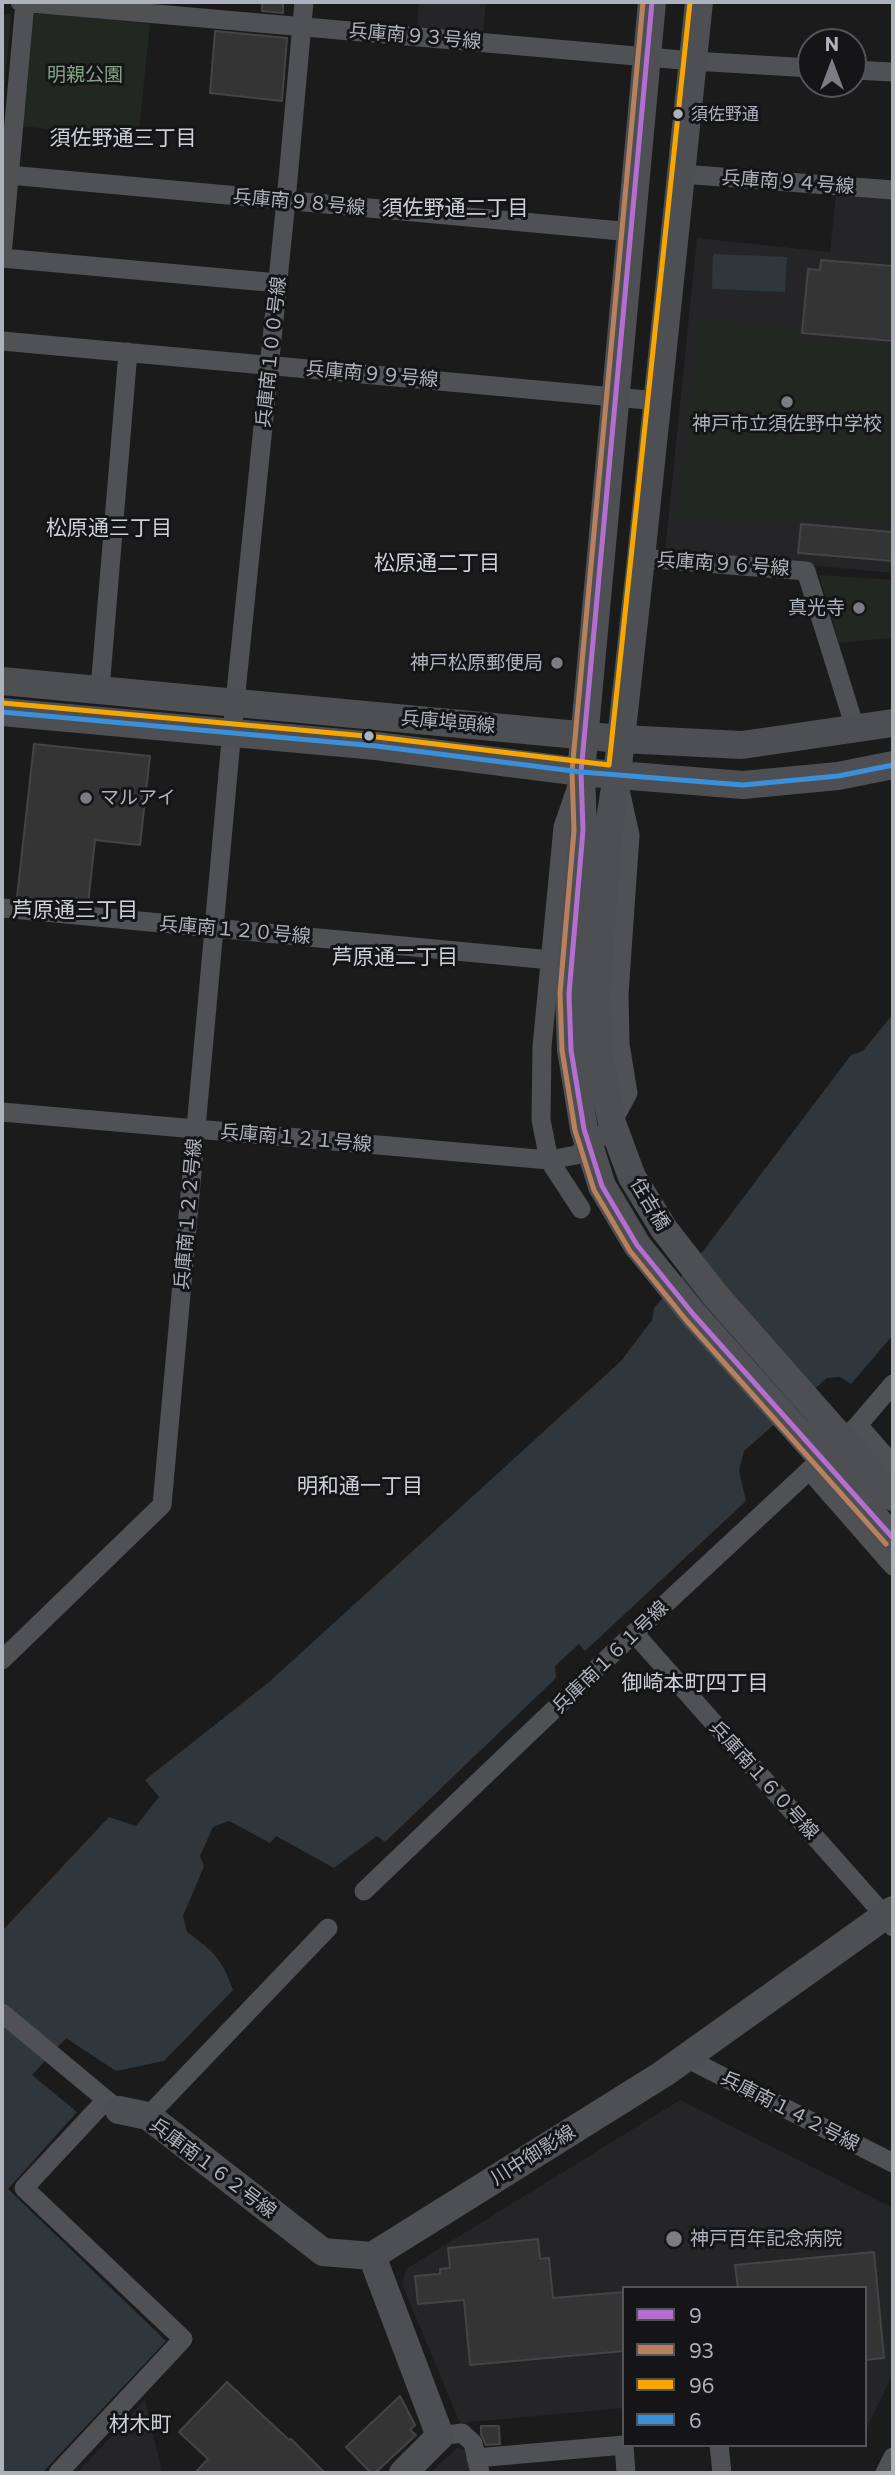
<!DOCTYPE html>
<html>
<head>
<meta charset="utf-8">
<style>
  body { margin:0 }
  #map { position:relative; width:895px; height:2475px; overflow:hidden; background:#1b1b1b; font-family:Commissioner,sans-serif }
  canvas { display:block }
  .frame { position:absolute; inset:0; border:4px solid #aeb2bb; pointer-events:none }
  .legend { position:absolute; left:622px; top:2286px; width:245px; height:161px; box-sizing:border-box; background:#151517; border:2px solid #525459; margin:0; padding:9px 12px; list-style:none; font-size:21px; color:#aeb2bb }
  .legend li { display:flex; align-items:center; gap:14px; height:35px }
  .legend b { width:35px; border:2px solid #525459 }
  .north { position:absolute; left:797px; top:28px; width:70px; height:70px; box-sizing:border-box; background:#151517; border:2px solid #525459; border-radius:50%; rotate:0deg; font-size:19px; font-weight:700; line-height:28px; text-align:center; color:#aeb2bb }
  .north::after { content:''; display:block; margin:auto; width:24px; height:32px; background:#7b7d83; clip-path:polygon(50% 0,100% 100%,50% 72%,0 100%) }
</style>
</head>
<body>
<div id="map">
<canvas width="895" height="2475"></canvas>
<div class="frame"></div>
<ul class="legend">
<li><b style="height:9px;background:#b36fd0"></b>9</li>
<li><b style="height:9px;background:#b6815c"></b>93</li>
<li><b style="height:9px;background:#f7a600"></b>96</li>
<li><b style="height:9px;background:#3a90db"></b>6</li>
</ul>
<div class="north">N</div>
</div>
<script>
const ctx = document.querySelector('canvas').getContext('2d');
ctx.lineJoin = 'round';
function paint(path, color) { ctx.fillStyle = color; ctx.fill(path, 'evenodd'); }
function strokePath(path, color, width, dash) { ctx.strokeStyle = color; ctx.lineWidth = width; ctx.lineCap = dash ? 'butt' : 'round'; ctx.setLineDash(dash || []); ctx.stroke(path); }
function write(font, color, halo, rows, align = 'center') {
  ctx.font = font + ' Commissioner,"Noto Sans JP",sans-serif'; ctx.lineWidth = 6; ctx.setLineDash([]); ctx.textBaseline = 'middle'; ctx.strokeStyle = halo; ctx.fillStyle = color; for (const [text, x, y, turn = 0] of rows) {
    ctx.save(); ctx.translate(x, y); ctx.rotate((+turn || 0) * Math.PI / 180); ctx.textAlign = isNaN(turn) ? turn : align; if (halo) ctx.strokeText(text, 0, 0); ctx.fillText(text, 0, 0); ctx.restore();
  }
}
paint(new Path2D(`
  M419,2H486L483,34L417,28Z
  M836,195L893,199V573L665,552L697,238L830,252Z
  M680,2100L893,2208V2374L867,2427L865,2288H624V2408L460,2423L402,2284L406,2269Z
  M145,2400L162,2473H77Z
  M458,2447L468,2451L472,2473H430Z`), '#252527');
paint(new Path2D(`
  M33,11L150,24L138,139L20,126Z
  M2,14H11L2,122Z
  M700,320L796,327V338L893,346V525L797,516L796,525L679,518Z
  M819,575L893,580V638L839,643Z`), '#212822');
paint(new Path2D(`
  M713,254L787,257L785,292L712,289Z
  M893,1014V1335L851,1384L840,1377L827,1378L744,1451L739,1471L746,1501L585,1651L579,1644L555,1666L556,1678L385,1842L377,1836L334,1868L276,1836L270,1843L229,1821L213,1827L200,1856L204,1866L183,1916L187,1932C214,1952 221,1957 233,1990L164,2061L116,2071L66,2038L32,2075L77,2112L8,2189L166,2341L42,2473H2V1931L109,1817L136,1826L159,1797L145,1780L268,1683L621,1361L652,1320L654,1308L703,1251L851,1055L863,1051Z`), '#2f373d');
const building = new Path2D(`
  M262,2H283V13L262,11Z
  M215,31L287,38L282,101L210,93Z
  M821,260L893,266V341L802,333L808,269L820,270Z
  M801,524L893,532V561L798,553Z
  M34,744L150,756L140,845L95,840L88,904L17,897Z
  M538,2239L540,2259L549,2258L553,2298L624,2292V2351L470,2365L464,2300L418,2304L415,2276L440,2274V2269L450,2268L448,2248Z
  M874,2252L884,2358L865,2360V2288H738L735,2265Z
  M227,2382L289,2440L291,2439L325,2473H195L208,2459L179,2432Z
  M400,2396L415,2425L410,2430L416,2435L375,2473H371L346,2447Z
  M481,2426H499L500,2444L486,2445L481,2434Z`);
paint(building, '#343435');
strokePath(building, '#444447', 2);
strokePath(new Path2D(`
  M20,2L693,61L811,68
  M853,70L893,72
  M682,174L893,190
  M9,175L632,232
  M2,255L25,2
  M2,258L278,283
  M2,341L658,401
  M641,558L806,571L856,731
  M100,689L128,352
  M577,786L563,827L542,1047L541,1120L549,1160L581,1209
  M2,908L551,960
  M2,1112L549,1160L576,1155L607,1132L628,1093L620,1044L619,994L630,835L620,790
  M858,1425L893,1465
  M809,1470L893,1566
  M634,1633L885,1916L893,1927
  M2,1660L162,1505L230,751L286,201L304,2
  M364,1891L634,1633L858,1425L893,1384
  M2,2013L115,2107
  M686,2058L893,2163
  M148,2116L328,1928
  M440,2436L462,2433L473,2443L480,2473
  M624,2445L626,2473
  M719,2445L722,2473
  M476,2458L624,2445
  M58,2473L183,2339L24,2188L106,2100
  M885,2473L893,2457`), '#505154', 19);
strokePath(new Path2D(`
  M2,681L621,739L742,745L893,723
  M2,712L376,746L581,772L743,785L838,776L893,765
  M583,830L581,772L652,2
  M608,833L617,775L641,558L699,2
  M119,2110L148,2116L323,2252L372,2256
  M372,2256L663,2074L893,1910
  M372,2256L440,2436L403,2473`), '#4e4f52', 28);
strokePath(new Path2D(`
  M583,830L569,994L571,1050L584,1129L602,1186L637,1245L693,1314L893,1538
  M608,833L596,993L598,1050L612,1123L632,1177L664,1229L716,1296L893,1497`), '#4e4f52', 28);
strokePath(new Path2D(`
  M652,2L581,772L583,830L569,994L571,1050L584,1129L602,1186L637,1245L693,1314L893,1538`), '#b36fd0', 5);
strokePath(new Path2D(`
  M643,2L572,771L574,830L560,993L562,1050L575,1130L594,1190L630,1251L686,1320L886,1544`), '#b6815c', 5);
strokePath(new Path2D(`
  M3,703L377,737L609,765L690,2`), '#f7a600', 5);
strokePath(new Path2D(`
  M2,712L376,746L581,772L743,785L838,776L893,765`), '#3a90db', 5);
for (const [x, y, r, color] of [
  [678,114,6,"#aeb2bb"],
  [787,402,7,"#7b7d83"],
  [859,608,7,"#7b7d83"],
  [557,663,7,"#7b7d83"],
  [369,736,6,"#aeb2bb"],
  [86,798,7,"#7b7d83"],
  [674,2239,9,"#7b7d83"]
]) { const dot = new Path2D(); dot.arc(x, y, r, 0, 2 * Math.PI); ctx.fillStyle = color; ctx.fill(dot); strokePath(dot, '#151517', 2.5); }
write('17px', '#aeb2bb', '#151517', [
  ["須佐野通",691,114]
], 'left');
write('19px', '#aeb2bb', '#151517', [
  ["兵庫南９３号線",415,36,5],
  ["兵庫南９４号線",788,182,4],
  ["兵庫南９８号線",299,202,5],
  ["兵庫南１００号線",271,352,-84],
  ["兵庫南９９号線",372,374,5],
  ["兵庫南９６号線",723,564,4],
  ["兵庫埠頭線",448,722,5],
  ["兵庫南１２０号線",235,930,5],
  ["兵庫南１２１号線",296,1138,5],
  ["住吉橋",650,1204,59],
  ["兵庫南１２２号線",188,1214,-85],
  ["兵庫南１６１号線",610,1657,-44],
  ["兵庫南１６０号線",764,1780,48],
  ["兵庫南１４２号線",790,2111,27],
  ["川中御影線",533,2155,-32],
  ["兵庫南１６２号線",213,2168,37]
]);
write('19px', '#86a486', '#151517', [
  ["明親公園",85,75]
]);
write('19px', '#aeb2bb', '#151517', [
  ["神戸市立須佐野中学校",787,424,"center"],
  ["真光寺",845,608],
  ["神戸松原郵便局",543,663],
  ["マルアイ",100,798,"left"],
  ["神戸百年記念病院",690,2239,"left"]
], 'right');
write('21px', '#ced1d7', '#151517', [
  ["須佐野通三丁目",123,138],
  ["須佐野通二丁目",455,208],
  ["松原通三丁目",109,528],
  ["松原通二丁目",437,563],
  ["芦原通三丁目",75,910],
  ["芦原通二丁目",395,957],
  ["明和通一丁目",360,1486],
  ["御崎本町四丁目",695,1683],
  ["材木町",140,2424]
]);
</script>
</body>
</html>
